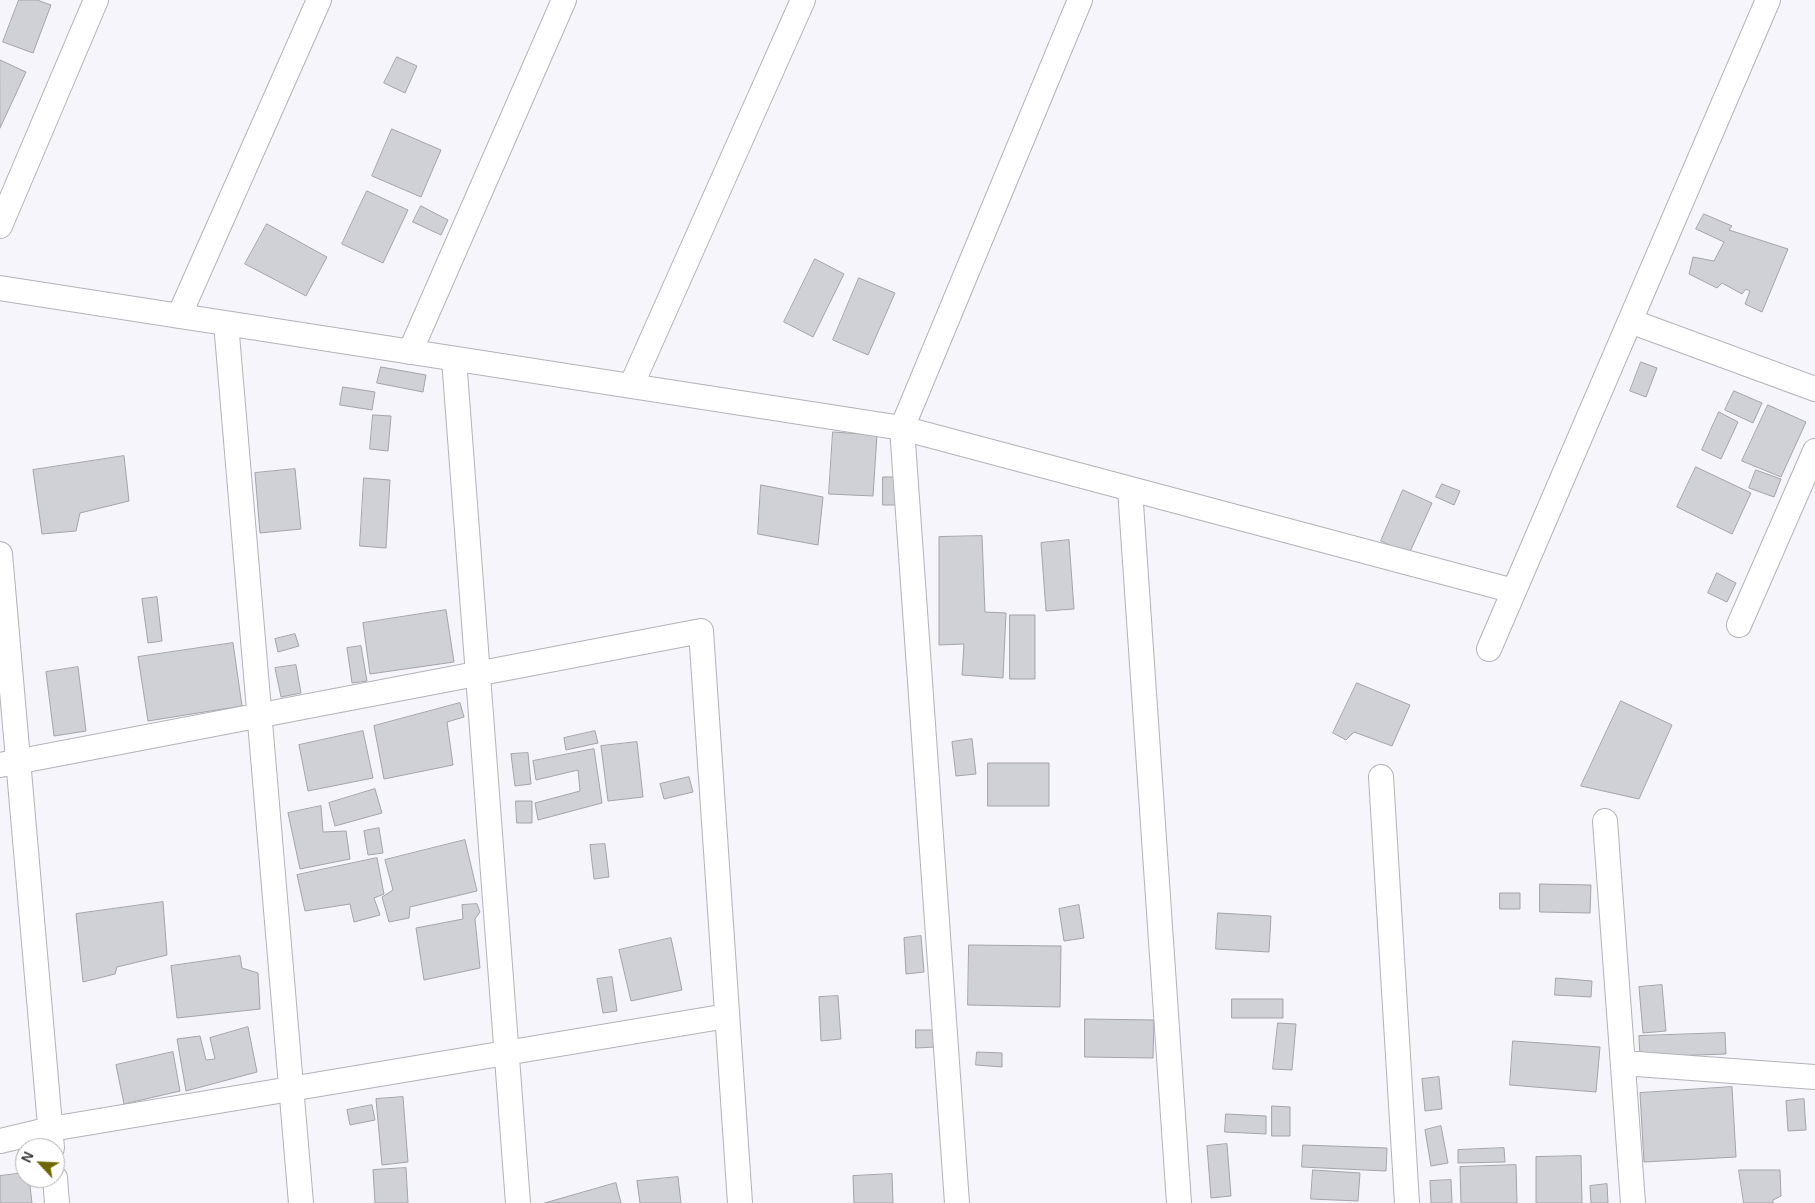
<!DOCTYPE html>
<html>
<head>
<meta charset="utf-8">
<style>
  body { margin:0 }
  #map { position:relative; width:1815px; height:1203px; overflow:hidden; background:#f5f5fb; font-family:Arial,sans-serif }
  canvas { display:block }
  .north { position:absolute; left:15px; top:1138px; width:50px; height:50px; box-sizing:border-box; background:#fff; border:1px solid #b1b1b2; border-radius:50%; rotate:295deg; font-size:14px; font-weight:700; line-height:20px; text-align:center; color:#3c3c3e }
  .north::after { content:''; display:block; margin:auto; width:18px; height:22px; background:#6f6700; clip-path:polygon(50% 0,100% 100%,50% 72%,0 100%) }
</style>
</head>
<body>
<div id="map">
<canvas width="1815" height="1203"></canvas>
<div class="north">N</div>
</div>
<script>
const ctx = document.querySelector('canvas').getContext('2d');
ctx.lineJoin = 'round';
function paint(path, color) { ctx.fillStyle = color; ctx.fill(path, 'evenodd'); }
function strokePath(path, color, width, dash) { ctx.strokeStyle = color; ctx.lineWidth = width; ctx.lineCap = dash ? 'butt' : 'round'; ctx.setLineDash(dash || []); ctx.stroke(path); }
const building = new Path2D(`
  M19,0H37L51,5L33,53L3,42Z
  M397,57L417,66L405,93L384,83Z
  M0,60L26,72L0,128Z
  M392,129L441,150L421,197L372,176Z
  M367,191L408,210L383,263L342,244Z
  M421,206L448,220L441,235L413,222Z
  M1704,214L1732,226L1729,230L1788,249L1762,312L1745,304L1750,291L1746,289L1742,294L1722,283L1717,288L1689,274L1693,257L1714,261L1724,242L1696,229Z
  M267,224L327,257L306,296L245,264Z
  M815,259L844,274L813,337L784,322Z
  M859,278L895,293L868,355L833,340Z
  M1641,362L1657,368L1646,397L1630,391Z
  M381,367L426,375L423,392L377,383Z
  M343,387L375,392L372,410L340,405Z
  M1734,391L1762,403L1753,423L1725,410Z
  M1768,405L1806,422L1781,477L1742,461Z
  M1719,412L1738,422L1721,459L1702,450Z
  M373,415L391,416L388,451L370,449Z
  M833,432L877,435L873,496L829,494Z
  M124,456L129,501L80,513L76,531L42,534L33,470Z
  M1696,467L1751,493L1732,534L1677,507Z
  M295,469L301,529L260,533L255,473Z
  M1756,470L1781,479L1774,497L1749,488Z
  M883,477H902L901,505H883Z
  M364,478L390,480L386,548L360,546Z
  M1442,484L1460,491L1454,505L1436,497Z
  M761,485L823,497L818,545L758,534Z
  M1403,490L1432,503L1409,554L1381,541Z
  M982,536L985,612L1006,613L1003,678L962,675L964,644L939,645V537Z
  M1069,540L1074,609L1046,611L1041,543Z
  M1717,573L1736,583L1727,602L1708,593Z
  M157,597L162,641L148,643L142,599Z
  M446,610L454,662L370,674L363,623Z
  M1010,615H1035V679H1010Z
  M295,634L299,646L278,652L275,639Z
  M233,643L242,706L148,721L138,657Z
  M361,646L367,681L352,683L347,648Z
  M296,665L301,693L281,697L275,668Z
  M78,667L86,731L54,736L46,672Z
  M1357,683L1410,705L1392,746L1354,732L1346,740L1333,733Z
  M1621,701L1672,725L1639,799L1581,786Z
  M460,703L464,717L447,722L453,765L384,779L374,726Z
  M363,731L373,778L308,791L299,745Z
  M595,731L598,743L566,750L564,738Z
  M972,739L976,774L956,776L952,742Z
  M637,742L643,797L608,801L601,746Z
  M594,749L602,803L538,820L535,803L580,791L578,770L536,780L533,761Z
  M528,753L531,784L515,786L511,754Z
  M988,763H1049V806H988Z
  M689,777L693,792L664,799L660,784Z
  M375,789L382,813L335,826L329,803Z
  M516,801H532V823H517Z
  M321,806L323,832L346,831L350,859L300,869L288,813Z
  M379,828L383,853L368,855L364,831Z
  M465,840L477,891L410,907L409,918L389,922L382,897L393,890L385,860Z
  M605,844L609,877L594,879L590,845Z
  M377,858L384,894L374,898L380,915L354,922L350,904L305,911L297,875Z
  M1540,884L1591,885L1590,913L1540,912Z
  M1500,893H1520V909H1500Z
  M163,902L167,955L117,967L115,974L83,982L76,914Z
  M477,904L480,912L475,919L480,968L424,980L416,928L463,919L462,905Z
  M1079,905L1084,938L1064,941L1059,909Z
  M1218,913L1271,916L1269,952L1216,949Z
  M921,936L924,972L906,974L904,938Z
  M671,938L682,990L631,1001L619,950Z
  M969,945L1061,946L1060,1007L968,1005Z
  M240,956L242,968L258,973L260,1009L177,1018L171,966Z
  M612,977L617,1011L603,1013L597,979Z
  M1556,978L1592,981L1591,997L1555,995Z
  M1662,985L1666,1031L1643,1033L1639,987Z
  M838,996L841,1039L821,1041L819,997Z
  M1232,999H1283V1018H1232Z
  M1085,1019L1154,1020L1153,1058L1085,1057Z
  M1278,1023L1296,1024L1292,1070L1273,1069Z
  M248,1027L257,1072L186,1091L177,1039L200,1036L206,1060L215,1059L210,1038Z
  M916,1030H935V1047L916,1048Z
  M1725,1033L1726,1054L1640,1057L1639,1036Z
  M1513,1041L1600,1047L1596,1092L1510,1085Z
  M173,1052L180,1091L124,1104L116,1065Z
  M977,1052L1002,1053V1067L976,1065Z
  M1439,1077L1442,1109L1425,1111L1422,1079Z
  M1732,1087L1736,1157L1644,1162L1640,1093Z
  M403,1097L408,1162L382,1165L376,1099Z
  M1804,1099L1806,1130L1788,1131L1786,1101Z
  M372,1105L375,1120L350,1125L347,1110Z
  M1272,1106L1290,1107V1136H1272Z
  M1226,1114L1266,1116V1134L1225,1132Z
  M1441,1126L1448,1163L1431,1166L1425,1130Z
  M1227,1144L1231,1196L1211,1198L1207,1146Z
  M1303,1145L1387,1148L1386,1171L1302,1167Z
  M1504,1148L1505,1162L1458,1163V1150Z
  M1581,1156L1582,1203H1536V1157Z
  M1516,1165L1517,1203H1461L1460,1167Z
  M406,1168L408,1203H375L373,1170Z
  M1313,1170L1360,1173L1358,1201L1311,1199Z
  M1739,1170H1780L1781,1196L1773,1200V1203H1744Z
  M25,1173V1178H29L32,1203H0V1176Z
  M892,1174L893,1203H854L853,1176Z
  M678,1177L681,1203H640L637,1181Z
  M1451,1180L1452,1203H1431L1430,1181Z
  M616,1183L621,1203H545Z
  M1607,1184L1608,1203H1591L1590,1186Z`);
paint(building, '#d0d1d6');
strokePath(building, '#a3a3a9', 1);
const street = new Path2D(`
  M0,226L96,0
  M0,288L902,428L1514,591
  M179,316L319,0
  M1630,321L1815,389
  M226,323L301,1203
  M410,352L564,0
  M454,359L518,1203
  M631,386L803,0
  M1130,489L1179,1203
  M0,554L52,1148
  M1739,625L1815,451
  M1489,649L1768,0
  M0,765L701,631L740,1203
  M1381,777L1407,1203
  M1605,821L1633,1203
  M1623,1063L1815,1077
  M0,1141L51,1129L727,1016
  M55,1178L57,1203
  M957,1203L902,428L1080,0`);
strokePath(street, '#b2b3b8', 26);
strokePath(street, '#fff', 24);
</script>
</body>
</html>
